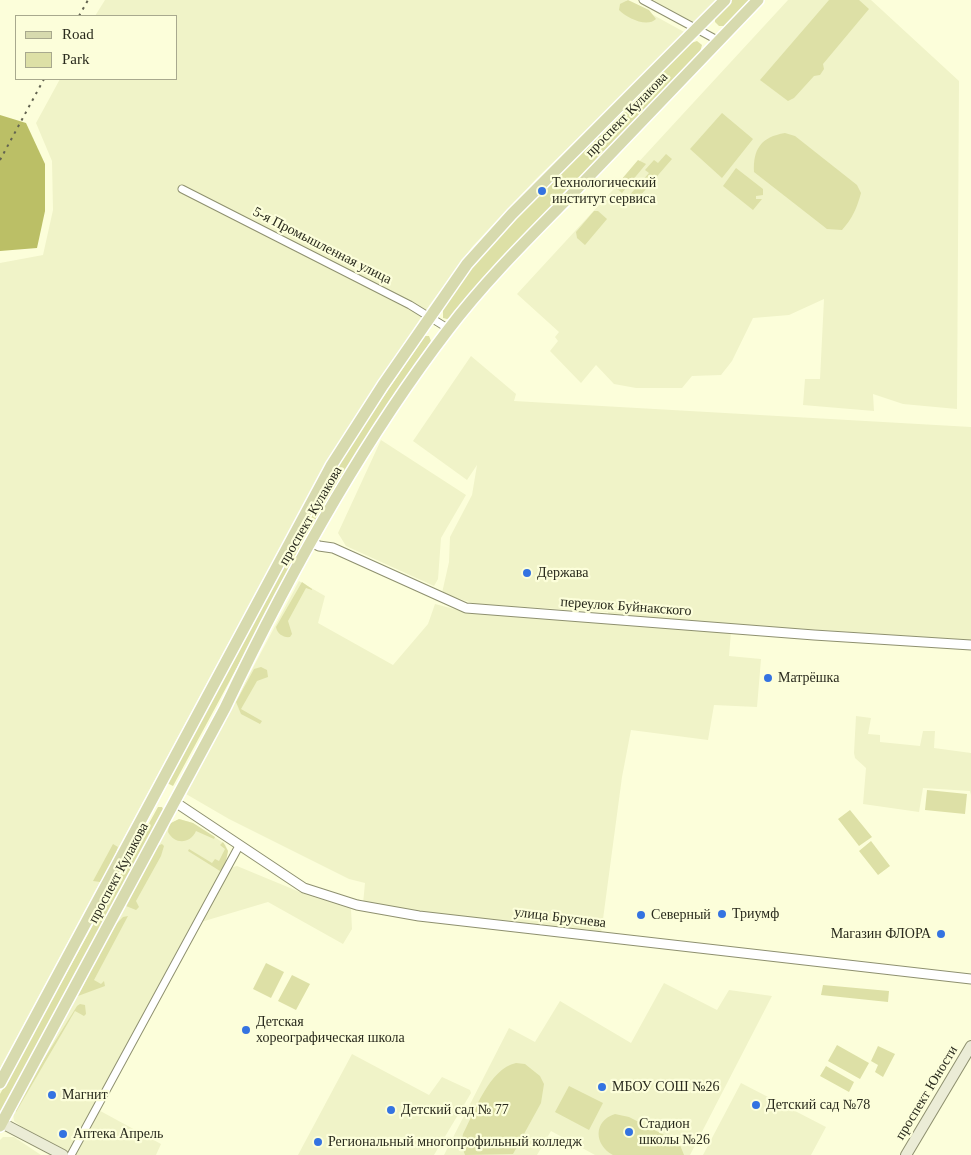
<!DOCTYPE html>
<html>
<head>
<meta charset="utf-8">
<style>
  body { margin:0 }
  #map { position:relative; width:971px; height:1155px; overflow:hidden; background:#fcfeda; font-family:Georgia,serif }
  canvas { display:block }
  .legend { position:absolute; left:15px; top:15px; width:162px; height:65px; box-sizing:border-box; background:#fcfeda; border:1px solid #a8a98e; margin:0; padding:6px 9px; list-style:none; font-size:15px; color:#292a1d }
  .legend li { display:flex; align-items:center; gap:10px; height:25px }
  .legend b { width:25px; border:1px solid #a8a98e }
</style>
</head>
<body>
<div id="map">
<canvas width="971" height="1155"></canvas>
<ul class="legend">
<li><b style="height:6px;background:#d7daae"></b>Road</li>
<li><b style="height:14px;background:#dde0a6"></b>Park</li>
</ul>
</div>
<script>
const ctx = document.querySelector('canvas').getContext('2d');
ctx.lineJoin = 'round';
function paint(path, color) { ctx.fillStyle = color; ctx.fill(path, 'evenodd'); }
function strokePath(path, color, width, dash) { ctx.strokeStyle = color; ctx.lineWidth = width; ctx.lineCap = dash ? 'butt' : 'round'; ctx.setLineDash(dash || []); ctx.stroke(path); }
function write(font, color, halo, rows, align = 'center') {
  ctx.font = font + ' Georgia,serif'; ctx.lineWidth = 4.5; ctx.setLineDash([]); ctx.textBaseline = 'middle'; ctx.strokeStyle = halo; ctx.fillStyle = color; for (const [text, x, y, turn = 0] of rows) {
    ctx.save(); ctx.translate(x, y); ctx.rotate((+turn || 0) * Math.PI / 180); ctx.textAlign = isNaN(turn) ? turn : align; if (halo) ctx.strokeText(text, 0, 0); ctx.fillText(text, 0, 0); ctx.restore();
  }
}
paint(new Path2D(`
  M105,0H626L686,33L537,178L472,247L426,310L350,425L223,653L0,1068V263L43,255L53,210L52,161L36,123L60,79H176V16H95Z
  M649,0H720L696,27Z
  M788,0H871L959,81L957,409L903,404L873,394L874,411L803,405L805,379H820L824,299L789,315L753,318L732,361L721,375L692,376L682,388H636L614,384L596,365L581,383L550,351L558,341L555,337L559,332L517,294Z
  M471,356L516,394L514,401L971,427V640L609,616L608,612L475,604L442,593L449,562L450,537L472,495L477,465L467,480L413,441Z
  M381,440L466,495L441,538L438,579L434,586L346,546L338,533Z
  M299,581L325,596L318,623L393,665L428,624L435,604L469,613L731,632L729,656L761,659L757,707L714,705L708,740L631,730L622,777L601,934L363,904L365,883L349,879L229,819L186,794Z
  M856,716L871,718L868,734L880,735V742L920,746L923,731H935L934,748L971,753V795L970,791L923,788L919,812L863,804L866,768L855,758L854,753Z
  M179,819L193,823L225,844L228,851L225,865L230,868L237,866L307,895L351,909L352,929L343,944L268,902L191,925L93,1107L161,1144L156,1155H75L22,1127L14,1121L13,1113L169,824Z
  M664,983L717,1010L729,990L772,996L690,1155H595L551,1131L537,1155H444L509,1028L535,1042L560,1001L631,1043Z
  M352,1054L429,1095L442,1077L470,1090L471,1093L434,1155H298Z
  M741,1083L826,1127L811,1155H703Z
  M3,1137H14L41,1155H0V1140Z`), '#f0f3c8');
paint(new Path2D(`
  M628,0L649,10L656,19C647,28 627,18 619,10L620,4Z
  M732,0H749L724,26H719L715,22V18Z
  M829,0H859L869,9L823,64L824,69L820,75L814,76L794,98L788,101L760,80Z
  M697,41L702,45L700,52L515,244L451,318L447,319L443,318V309L475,263L499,235L691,43Z
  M722,113L753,139L722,178L690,149Z
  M785,133L795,136L857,185L861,193C857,208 852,219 842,230L827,229L754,172C753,149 761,137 785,133Z
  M666,154L672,159L633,204L627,198L649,173L645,170L654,160L658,163Z
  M638,160L646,164L622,193L615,187Z
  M736,168L763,189V195L756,196V199H762L753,210L723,186Z
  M594,211H598L607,219L585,245L577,238L576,232Z
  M425,336H429L431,341L394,394L312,526L309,524V519L341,459Z
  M297,542L302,543V547L173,786L165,782Z
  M302,582L312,589V590L306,588L288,621L292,634L290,637C284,638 277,634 276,627Z
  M261,667L267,670L268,677L257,681L241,709L262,721L260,724L241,714L236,702L254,669Z
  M927,790L967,794L965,814L925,810Z
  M158,807H162L164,811L3,1109L0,1111V1094Z
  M850,810L872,837L859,846L838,819Z
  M179,819L193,823L215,837L214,839L196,831C190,844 175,845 168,832L169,824Z
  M871,841L890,866L878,875L859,851Z
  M223,842L228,851L225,865L220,871L188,851L189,849L212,863L215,859L219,861L225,849L220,845Z
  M113,844L118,847C114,858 110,873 100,882L93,881Z
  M162,844L164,846L161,856L136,901L139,907L136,910L126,906L127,903L157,846Z
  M128,916L94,980L101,984L104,981L105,986L78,996L112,928L123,917Z
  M266,963L284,972L271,998L253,989Z
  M292,975L310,984L296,1010L278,1001Z
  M823,985L889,991L888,1002L821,995Z
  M80,1004L85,1005L86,1014L84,1016L75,1011L16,1112L14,1107L77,1006Z
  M837,1045L869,1063L860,1079L828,1061Z
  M878,1046L895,1054L883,1077L875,1072L878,1065L871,1061Z
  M516,1063L525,1064L540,1076L544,1084L541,1103L513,1154L465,1155L461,1144L463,1134C475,1111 489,1069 516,1063Z
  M826,1066L854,1082L849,1092L820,1076Z
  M569,1086L603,1103L589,1130L555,1112Z
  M615,1114L629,1117L674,1140L680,1145L684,1155H613C594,1145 593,1121 615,1114Z`), '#dde0a6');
paint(new Path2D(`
  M0,115L26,123L45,164V211L37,248L0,251Z`), '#bbbf66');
const minor = new Path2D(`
  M643,0L719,41
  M182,189L410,305L449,329
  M71,1155L239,846`);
const tertiary = new Path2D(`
  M295,534L319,546L333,548L466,608L814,635L971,645
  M175,802L304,888L357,905L419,916L971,979`);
const secondary = new Path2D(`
  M0,1122L63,1155
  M906,1155L971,1046`);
const primary = new Path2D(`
  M0,1083L331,466L383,385L467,264L512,214L725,0
  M0,1126L225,708C287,578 360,445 448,330C486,280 531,236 575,191C636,127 697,63 758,0`);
strokePath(minor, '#8e906f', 9);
strokePath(tertiary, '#8e906f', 11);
strokePath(secondary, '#8e906f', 12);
strokePath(primary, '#fff', 14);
strokePath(minor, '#fff', 7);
strokePath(tertiary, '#fff', 9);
strokePath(secondary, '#ebecd6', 10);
strokePath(primary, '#d7daae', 11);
strokePath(new Path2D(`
  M79,16L88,0
  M0,160L44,79`), '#636451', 2, [2.5, 5]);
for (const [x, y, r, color] of [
  [542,191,5,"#3473e1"],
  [527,573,5,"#3473e1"],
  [768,678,5,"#3473e1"],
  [722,914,5,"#3473e1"],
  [641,915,5,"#3473e1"],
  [941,934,5,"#3473e1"],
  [246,1030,5,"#3473e1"],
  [602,1087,5,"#3473e1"],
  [52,1095,5,"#3473e1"],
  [756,1105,5,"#3473e1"],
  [391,1110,5,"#3473e1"],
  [629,1132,5,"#3473e1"],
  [63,1134,5,"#3473e1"],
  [318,1142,5,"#3473e1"]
]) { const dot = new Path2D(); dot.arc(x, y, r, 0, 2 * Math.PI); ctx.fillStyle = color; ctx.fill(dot); strokePath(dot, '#fcfeda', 2); }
write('14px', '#292a1d', '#fcfeda', [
  ["проспект Кулакова",627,115,-46],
  ["5-я Промышленная улица",322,246,27],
  ["проспект Кулакова",311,516,-60],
  ["переулок Буйнакского",626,607,4],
  ["проспект Кулакова",119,873,-62],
  ["улица Бруснева",560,918,7],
  ["проспект Юности",927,1093,-59]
]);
write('14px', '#292a1d', '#fcfeda', [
  ["Технологический",552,183],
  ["институт сервиса",552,199],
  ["Держава",537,573],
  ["Матрёшка",778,678],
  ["Триумф",732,914],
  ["Северный",651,915],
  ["Магазин ФЛОРА",931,934,"right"],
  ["Детская",256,1022],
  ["хореографическая школа",256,1038],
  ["МБОУ СОШ №26",612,1087],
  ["Магнит",62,1095],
  ["Детский сад №78",766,1105],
  ["Детский сад № 77",401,1110],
  ["Стадион",639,1124],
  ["школы №26",639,1140],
  ["Аптека Апрель",73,1134],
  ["Региональный многопрофильный колледж",328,1142]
], 'left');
</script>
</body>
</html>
